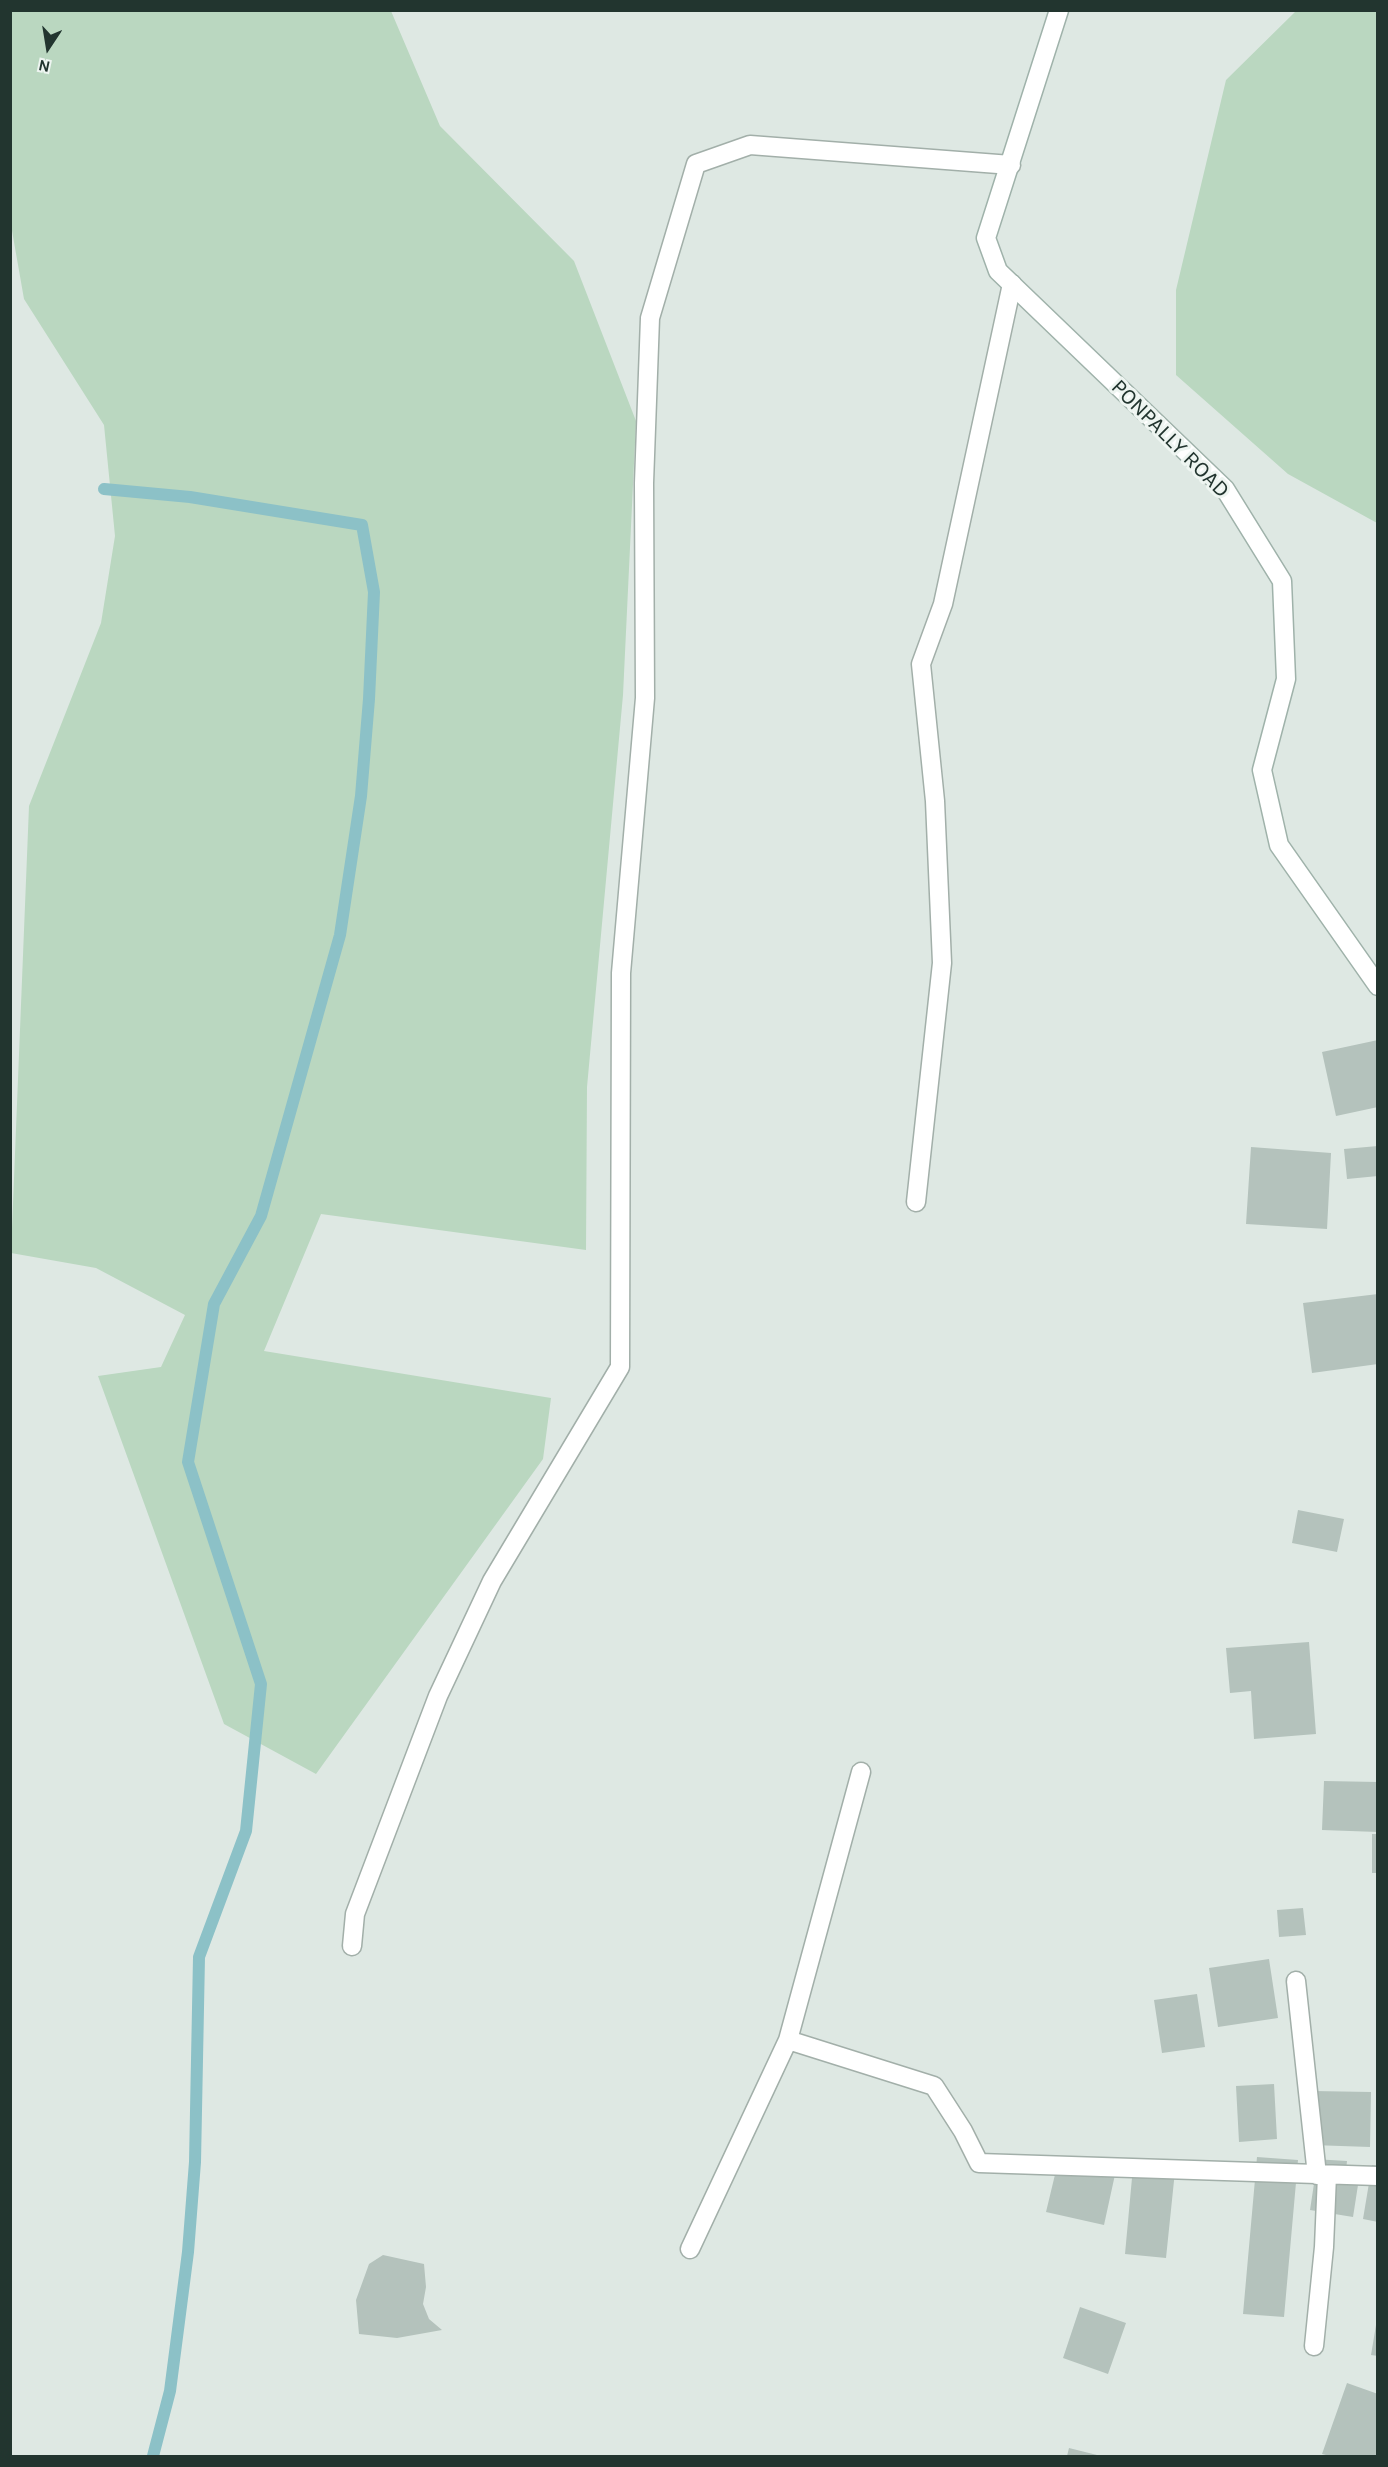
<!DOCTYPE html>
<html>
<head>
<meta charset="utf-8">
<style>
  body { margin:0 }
  #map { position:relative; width:1388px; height:2467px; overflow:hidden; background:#dee8e3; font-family:Karla,sans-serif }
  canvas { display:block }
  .frame { position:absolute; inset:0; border:12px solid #22352f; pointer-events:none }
  .north { position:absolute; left:18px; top:18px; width:60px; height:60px; -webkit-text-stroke:4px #eef5f1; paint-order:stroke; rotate:192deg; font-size:16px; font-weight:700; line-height:24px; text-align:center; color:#22352f }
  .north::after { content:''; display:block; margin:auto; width:21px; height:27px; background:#22352f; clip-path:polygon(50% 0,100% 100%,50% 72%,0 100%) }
</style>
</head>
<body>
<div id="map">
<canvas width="1388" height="2467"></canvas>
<div class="frame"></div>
<div class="north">N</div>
</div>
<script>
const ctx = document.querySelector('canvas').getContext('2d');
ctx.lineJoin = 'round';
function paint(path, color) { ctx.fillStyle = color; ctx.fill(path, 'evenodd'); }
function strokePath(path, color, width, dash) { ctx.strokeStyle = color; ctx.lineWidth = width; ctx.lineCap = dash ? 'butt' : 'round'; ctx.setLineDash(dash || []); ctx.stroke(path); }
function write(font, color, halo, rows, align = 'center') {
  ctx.font = font + ' Karla,sans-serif'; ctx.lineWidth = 6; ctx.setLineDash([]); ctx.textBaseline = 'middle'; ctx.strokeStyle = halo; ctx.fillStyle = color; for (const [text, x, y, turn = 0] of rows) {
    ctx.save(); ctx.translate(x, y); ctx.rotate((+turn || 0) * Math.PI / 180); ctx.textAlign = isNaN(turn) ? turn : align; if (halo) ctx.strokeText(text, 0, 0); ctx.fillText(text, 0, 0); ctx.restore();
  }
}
paint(new Path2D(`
  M10,11H391L440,126L574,261L636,421L623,695L587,1087L586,1250L321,1214L264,1351L551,1398L543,1459L316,1774L224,1724L98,1376L161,1367L185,1315L96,1268L11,1253L29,806L101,623L115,536L104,425L24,299L11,225Z
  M1296,11H1377V523L1288,474L1176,375V290L1226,80Z`), '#bad7c0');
strokePath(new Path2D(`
  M104,489L190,497L362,525L374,592L369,699L361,796L340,935L261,1216L214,1304L188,1462L261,1684L246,1831L199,1957L195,2162L188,2252L170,2391L153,2456`), '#8cc1c7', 12);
paint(new Path2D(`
  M1378,1040V1107L1336,1116L1322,1052Z
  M1378,1146V1176L1347,1179L1344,1149Z
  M1251,1147L1331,1153L1327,1229L1246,1224Z
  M1378,1294V1364L1312,1373L1303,1303Z
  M1298,1510L1344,1519L1337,1552L1292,1543Z
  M1309,1642L1316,1734L1254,1739L1251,1691L1230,1693L1226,1648Z
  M1324,1781L1378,1782V1832L1322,1830Z
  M1372,1834H1378V1873H1372Z
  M1303,1908L1306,1935L1279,1937L1277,1910Z
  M1269,1959L1278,2018L1218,2027L1209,1968Z
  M1197,1994L1205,2047L1162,2053L1154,2000Z
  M1274,2084L1277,2139L1239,2142L1236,2086Z
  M1313,2091L1371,2092L1370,2147L1312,2145Z
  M1257,2157L1298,2160L1284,2317L1243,2314Z
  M1059,2158L1116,2170L1104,2225L1046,2212Z
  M1313,2159L1347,2161L1345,2179Z
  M1372,2165L1378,2166V2222L1363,2219Z
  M1133,2167L1175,2171L1166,2258L1125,2254Z
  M1315,2177L1358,2185L1353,2217L1310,2210Z
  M383,2255L424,2264L426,2287L423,2304L429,2319L442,2330L397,2338L359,2334L356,2300L369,2264Z
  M1080,2307L1126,2323L1108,2374L1063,2358Z
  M1376,2325H1378V2356L1371,2355Z
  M1347,2383L1378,2394V2456H1330L1322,2454Z
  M1069,2448L1101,2456H1067Z`), '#b4c2bc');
const street = new Path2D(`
  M916,1202L942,963L935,801L921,664L943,604L1012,284
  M352,1946L355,1914L438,1696L492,1581L620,1367L621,973L645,698L644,483L650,318L696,164L750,145L1011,165
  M1296,1981L1317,2175
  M788,2040L934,2086L963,2131L979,2163L1378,2176
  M690,2249L788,2040L861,1772
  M1314,2346L1324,2247L1327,2175`);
const secondary = new Path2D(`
  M1059,10L986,238L998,271L1225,489L1282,581L1286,679L1262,770L1279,845L1378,986`);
strokePath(street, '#a2afa9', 21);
strokePath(secondary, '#9fb2aa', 21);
strokePath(street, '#fff', 18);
strokePath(secondary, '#fff', 18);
write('22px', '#22352f', '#eef5f1', [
  ["PONPALLY ROAD",1170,439,45]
]);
</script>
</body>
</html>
